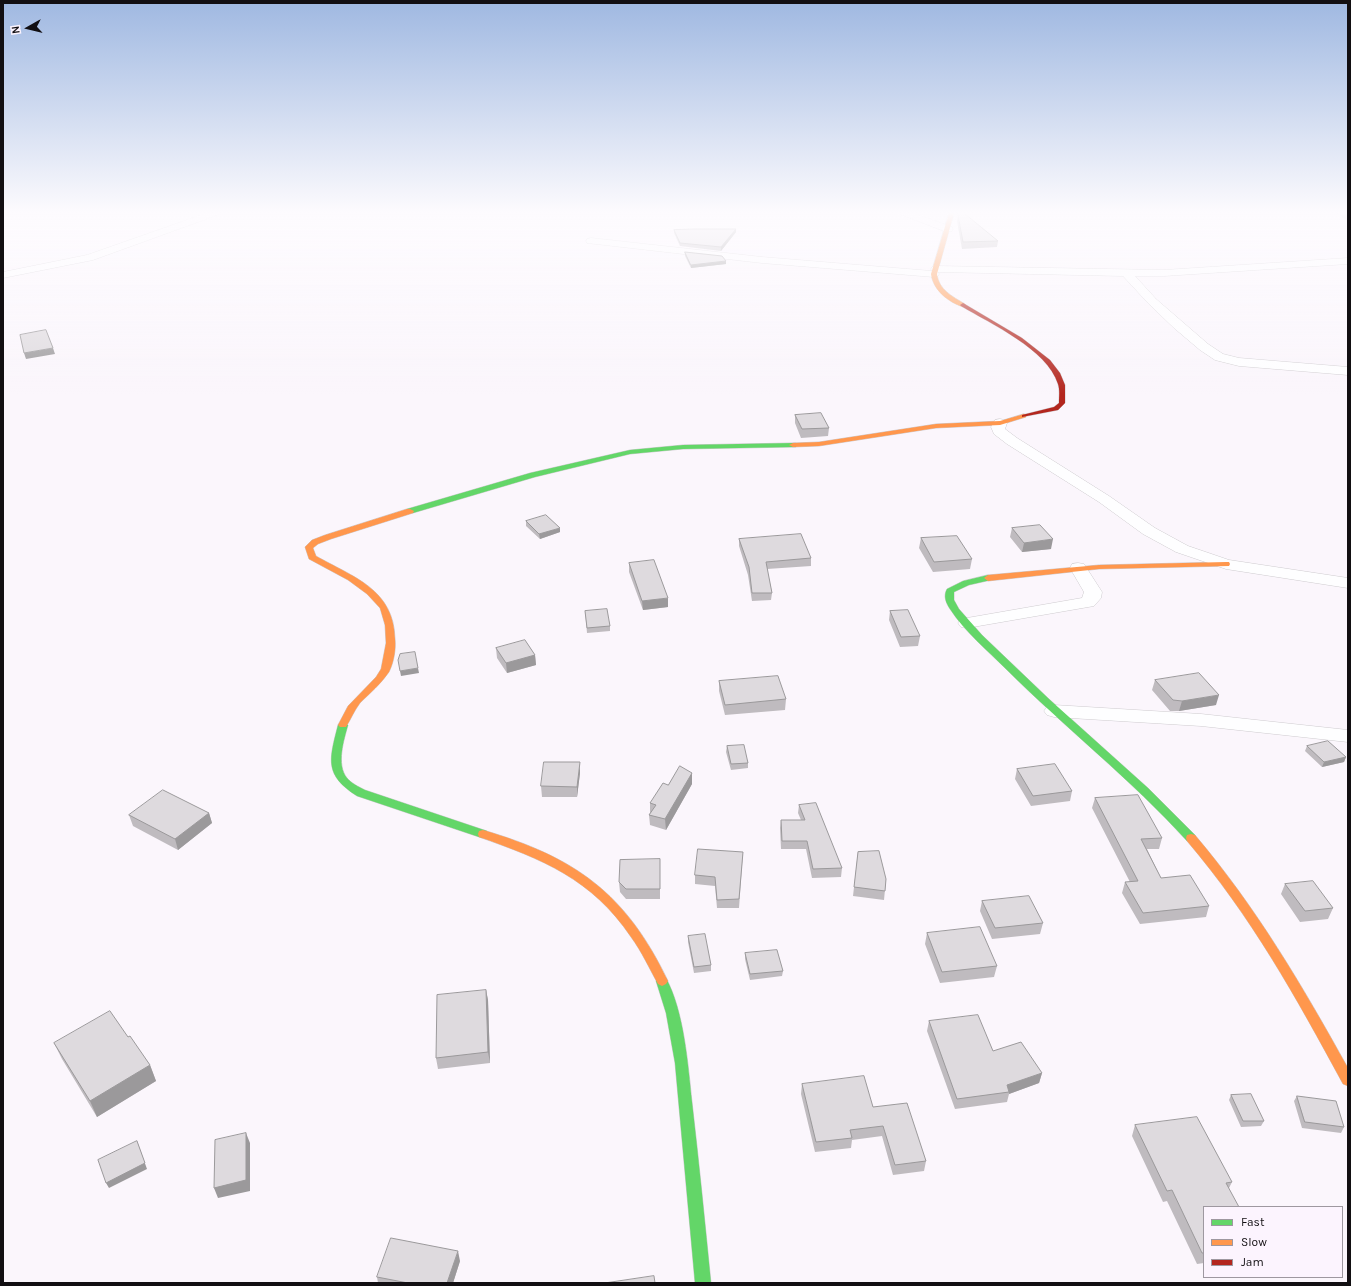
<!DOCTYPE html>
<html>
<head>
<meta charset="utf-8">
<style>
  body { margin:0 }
  #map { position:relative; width:1351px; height:1286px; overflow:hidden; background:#fbf6fc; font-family:Karla,sans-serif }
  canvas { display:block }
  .frame { position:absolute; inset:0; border:4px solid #120f12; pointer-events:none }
  .legend { position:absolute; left:1203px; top:1206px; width:140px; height:72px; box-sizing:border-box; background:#fcf4fe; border:1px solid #9e98a0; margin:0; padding:5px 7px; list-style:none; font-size:12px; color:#120f12 }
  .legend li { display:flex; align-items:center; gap:8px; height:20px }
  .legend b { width:20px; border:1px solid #9e98a0 }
  .north { position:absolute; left:8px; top:8px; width:40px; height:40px; -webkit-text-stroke:3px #fcf4fe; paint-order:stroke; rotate:262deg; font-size:11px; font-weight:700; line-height:16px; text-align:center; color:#120f12 }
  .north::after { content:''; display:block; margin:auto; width:14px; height:18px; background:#120f12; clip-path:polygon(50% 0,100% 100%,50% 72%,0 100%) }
</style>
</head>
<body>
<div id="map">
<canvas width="1351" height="1286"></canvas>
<div class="frame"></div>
<ul class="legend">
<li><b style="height:5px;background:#63d668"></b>Fast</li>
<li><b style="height:5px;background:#ff974d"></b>Slow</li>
<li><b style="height:5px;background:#b3261e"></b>Jam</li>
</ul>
<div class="north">N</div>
</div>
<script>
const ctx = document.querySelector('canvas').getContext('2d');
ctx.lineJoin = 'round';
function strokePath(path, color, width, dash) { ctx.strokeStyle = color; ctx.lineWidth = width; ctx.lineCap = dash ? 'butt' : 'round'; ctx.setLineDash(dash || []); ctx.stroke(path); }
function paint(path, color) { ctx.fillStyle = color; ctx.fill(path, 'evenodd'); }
const street = new Path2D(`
  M207,213H223L93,260L3,278V272L87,255Z
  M897,213H913L952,227L953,229L952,231H944Z
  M591,238L762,257L932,271L931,269L932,267L936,266L1164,270L1348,258V264L1164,276H1135L1156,299L1208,344L1223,354L1239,358L1348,367V375L1239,366L1215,360L1200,350L1174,328L1148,303L1123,276L938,272L939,274L938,276L934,277L762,263L587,243L586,241L587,239Z
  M1000,419L1005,420L1007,423L1005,429L1017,438L1109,496L1155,528L1188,546L1229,560L1348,578V588L1226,569L1176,552L1143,534L1099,502L1007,444L994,434L991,427L995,420Z
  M1078,563L1084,564L1102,592L1101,598L1094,606L967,628L961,627L958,623L961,619L967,618L1082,598L1084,592L1070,568L1072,564Z
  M1054,705L1201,714L1348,730V742L1201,726L1054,717L1047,715L1044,711L1047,707Z`);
const fast = new Path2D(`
  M793,443H796V447L683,449L630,454L535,477L413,513H407L406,511L407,509L530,473L630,450L683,445Z
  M988,575L991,576L992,578L991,580L969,585L954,592V600L959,609L982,635L1049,699L1148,788L1195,835L1196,838L1195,841L1191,842L1187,841C1131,779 1065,728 1006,669C987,650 965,632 950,609C946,603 943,596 947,589L963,581Z
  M343,722L348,725C344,740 336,764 347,778C351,783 359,787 365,790L487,831L488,834L487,837L483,838L479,837L357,796C324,775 329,760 338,725Z
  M662,976L666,978C684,1011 688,1064 692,1102C699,1162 705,1223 711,1283H695L675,1063L666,1013L656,981L658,978Z`);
const slow = new Path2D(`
  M949,213H954L937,274C939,290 952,296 965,304L966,305L963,307C948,302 933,290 931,274Z
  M1024,414L1026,415V417L1000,425L936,428L819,446L793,447L789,445L793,443L819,442L936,424L1000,421Z
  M407,509H410L414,511L413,513L331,539L318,544L313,548L316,556C353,577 394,589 395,639C396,649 394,662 389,672C381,684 370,693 360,703C354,711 351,719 346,727H340L338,725L348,706L376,677L381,669L386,643L385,625L380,608L367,594L348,580L309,559L305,547L312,540L325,535Z
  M1226,562H1229L1230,564L1229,566L1099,569L988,581L984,578L988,575L1099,565Z
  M483,830C575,857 626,893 668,981L666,984L662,986L658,984C649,968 642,952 631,937C592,879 542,859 479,837L478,834L479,831Z
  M1191,834L1195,835C1256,907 1302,985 1348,1068V1086L1343,1084C1296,997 1251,916 1187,841L1186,838L1187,835Z`);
const jam = new Path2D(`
  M963,303L1022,338L1050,360L1060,373L1065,385V403L1058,410L1022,417V415L1054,407L1059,403C1059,397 1060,390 1058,384C1047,349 991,324 961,306L960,305Z`);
strokePath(street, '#cecbcf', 1);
strokePath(fast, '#cecbcf', 1);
strokePath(slow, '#cecbcf', 1);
strokePath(jam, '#cecbcf', 1);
paint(street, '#fefeff');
paint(fast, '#63d668');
paint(slow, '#ff974d');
paint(jam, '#b3261e');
paint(new Path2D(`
  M1336,213H1348V221Z
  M958,215L998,241L997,247L962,249L957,221Z
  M674,230L736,232L721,251L680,246L674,233Z
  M685,252L726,261V264L691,268L685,256Z
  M795,415L829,428L828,436L801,438L795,423Z
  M526,521L560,532L540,539L526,526Z
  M1012,528L1051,549L1022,552L1010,537Z
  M921,538L972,559L970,569L933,572L919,548Z
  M739,539L811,558V566L767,569L772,593L771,600L752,601L748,575L739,546Z
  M629,563L668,607L643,610L629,572Z
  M585,611L610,626V631L587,633Z
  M890,611L920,636L918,646L900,647L889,620Z
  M496,648L535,655L536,665L507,673L497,658Z
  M1155,680L1216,705L1179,711H1170L1152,690Z
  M719,681L786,699L785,710L725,715L719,691Z
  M727,746L748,763V768L731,770L726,752Z
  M1307,746L1346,757L1344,762L1322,767L1305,751Z
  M1017,769L1072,791L1070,801L1031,806L1015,779Z
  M580,773L577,797H542L541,786Z
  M692,773V784L666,830L650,825L649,815L650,813V803L668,785Z
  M1095,798L1162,838L1159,849H1147L1161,878L1209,906L1206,917L1140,924L1122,893L1125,882H1130L1092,808Z
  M799,805L842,868L841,877L812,878L806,849H781L780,828L781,820H801L798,813Z
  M209,813L212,823L178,850L133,826L129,815Z
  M743,852L739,908H717L715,886L695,884V875Z
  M858,852L886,879L884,900L853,896Z
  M660,859V899H626L620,892L619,882Z
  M1285,884L1333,908L1328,919L1300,922L1281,894Z
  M982,901L1043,923L1040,934L992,939L980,911Z
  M927,933L997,966L994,977L940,983L925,944Z
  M688,936L711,965V971L694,973L688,942Z
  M745,953L783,971L782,976L750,980L745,959Z
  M486,990L488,1000L490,1063L438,1069L436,1058Z
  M929,1021L993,1051L1042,1073L1039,1083L1009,1094L1007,1102L955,1109L927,1031Z
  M128,1037L150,1065L156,1081L97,1117L62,1059L54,1043Z
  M802,1084L873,1107L926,1161L924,1171L893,1175L882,1136L852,1140L851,1148L815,1152L801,1094Z
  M1231,1095L1264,1121L1261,1126L1241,1127L1229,1100Z
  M1297,1096L1344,1127L1341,1133L1302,1128L1294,1101Z
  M1135,1125L1232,1182L1229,1188L1204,1207V1263L1197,1264L1167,1201L1163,1202L1132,1136Z
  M460,1261L453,1283H378L377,1277Z`), '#bfbbbf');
paint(new Path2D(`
  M736,229V232L721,251V247Z
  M726,261V264L691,268V265Z
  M53,348L55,354L26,359L24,353Z
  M560,528V532L540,539L539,534Z
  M1053,539L1051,549L1022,552L1024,543Z
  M668,598V607L643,610L642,601Z
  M535,655L536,665L507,673L506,663Z
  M418,668L419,673L401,676L400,671Z
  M1219,695L1216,705L1179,711L1182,701Z
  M1346,757L1344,762L1322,767L1324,762Z
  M580,762V773L577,797V787Z
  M692,773V784L666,830L665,819Z
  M209,813L212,823L178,850L175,839Z
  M486,990L488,1000L490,1063L488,1052Z
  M150,1065L156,1081L97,1117L90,1101Z
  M1042,1073L1039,1083L1009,1094V1092L1007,1085Z
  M246,1133L250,1143V1191L218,1198L214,1188Z
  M137,1141L147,1169L109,1188L106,1183Z
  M458,1251L460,1261L453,1283H447Z`), '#9b999b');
const building = new Path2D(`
  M958,213H964L998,241L963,242L958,215Z
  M693,229H736L721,247L680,243L674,230Z
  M685,252L722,256L726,261L691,265Z
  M46,330L53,348L24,353L20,335Z
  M821,413L829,428L802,429L795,415Z
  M546,515L560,528L539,534L526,521Z
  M1040,525L1053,539L1024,543L1012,528Z
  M801,534L811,558L766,562L772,593H752L749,567L739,539Z
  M957,536L972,559L934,562L921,538Z
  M654,560L668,598L642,601L629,563Z
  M607,609L610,626L587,628L585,611Z
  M908,610L920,636L901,637L890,611Z
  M525,640L535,655L506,663L496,648Z
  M415,652L418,668L400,671L398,660L400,654Z
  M1199,673L1219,695L1182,701L1173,700L1155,680Z
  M778,676L786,699L725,705L719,681Z
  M1328,741L1346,757L1324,762L1307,746Z
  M744,745L748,763L731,764L727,746Z
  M544,762H580L577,787L541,786Z
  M1055,764L1072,791L1033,796L1017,769Z
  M680,766L692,773L665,819L649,815L656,805L650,803L663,783L668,785Z
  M163,790L209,813L175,839L129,815Z
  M1138,795L1162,838L1141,839L1161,878L1190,875L1209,906L1143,913L1125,882L1138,881L1095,798Z
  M816,803L842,868L813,869L807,841H782L781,820H805L799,805Z
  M698,849L743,852L739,899L717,900L715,877L695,875Z
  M879,851L886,879L885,891L854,887L858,852Z
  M660,859V889H626L619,882L620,860Z
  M1313,881L1333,908L1305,911L1285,884Z
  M1029,896L1043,923L995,928L982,901Z
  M980,927L997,966L942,972L927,933Z
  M705,934L711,965L694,967L688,936Z
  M777,950L783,971L750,974L745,953Z
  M486,990L488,1052L436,1058L437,995Z
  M110,1011L128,1037L130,1036L150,1065L90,1101L54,1043Z
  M978,1015L993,1051L1021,1042L1042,1073L1007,1085L1009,1092L957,1099L929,1021Z
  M864,1076L873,1107L907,1103L926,1161L895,1165L883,1126L850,1130L852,1138L816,1142L802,1084Z
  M1251,1094L1264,1121H1243L1231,1095Z
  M1297,1096L1336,1101L1344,1127L1305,1122Z
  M1197,1117L1232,1182L1226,1183L1239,1207H1204V1253H1202L1172,1190L1167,1191L1135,1125Z
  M246,1133V1180L214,1188L215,1140Z
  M137,1141L145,1163L106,1183L98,1160Z
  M391,1238L458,1251L447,1283H408L377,1277Z
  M654,1276L655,1283H605Z`);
paint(building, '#dedade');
strokePath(building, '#9b999b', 1);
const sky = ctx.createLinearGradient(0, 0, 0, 394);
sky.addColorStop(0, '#9fb8e1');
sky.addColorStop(0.54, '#fdfbfe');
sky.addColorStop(1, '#fdfbfe00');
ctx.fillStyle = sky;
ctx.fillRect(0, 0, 1351, 394);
</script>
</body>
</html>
